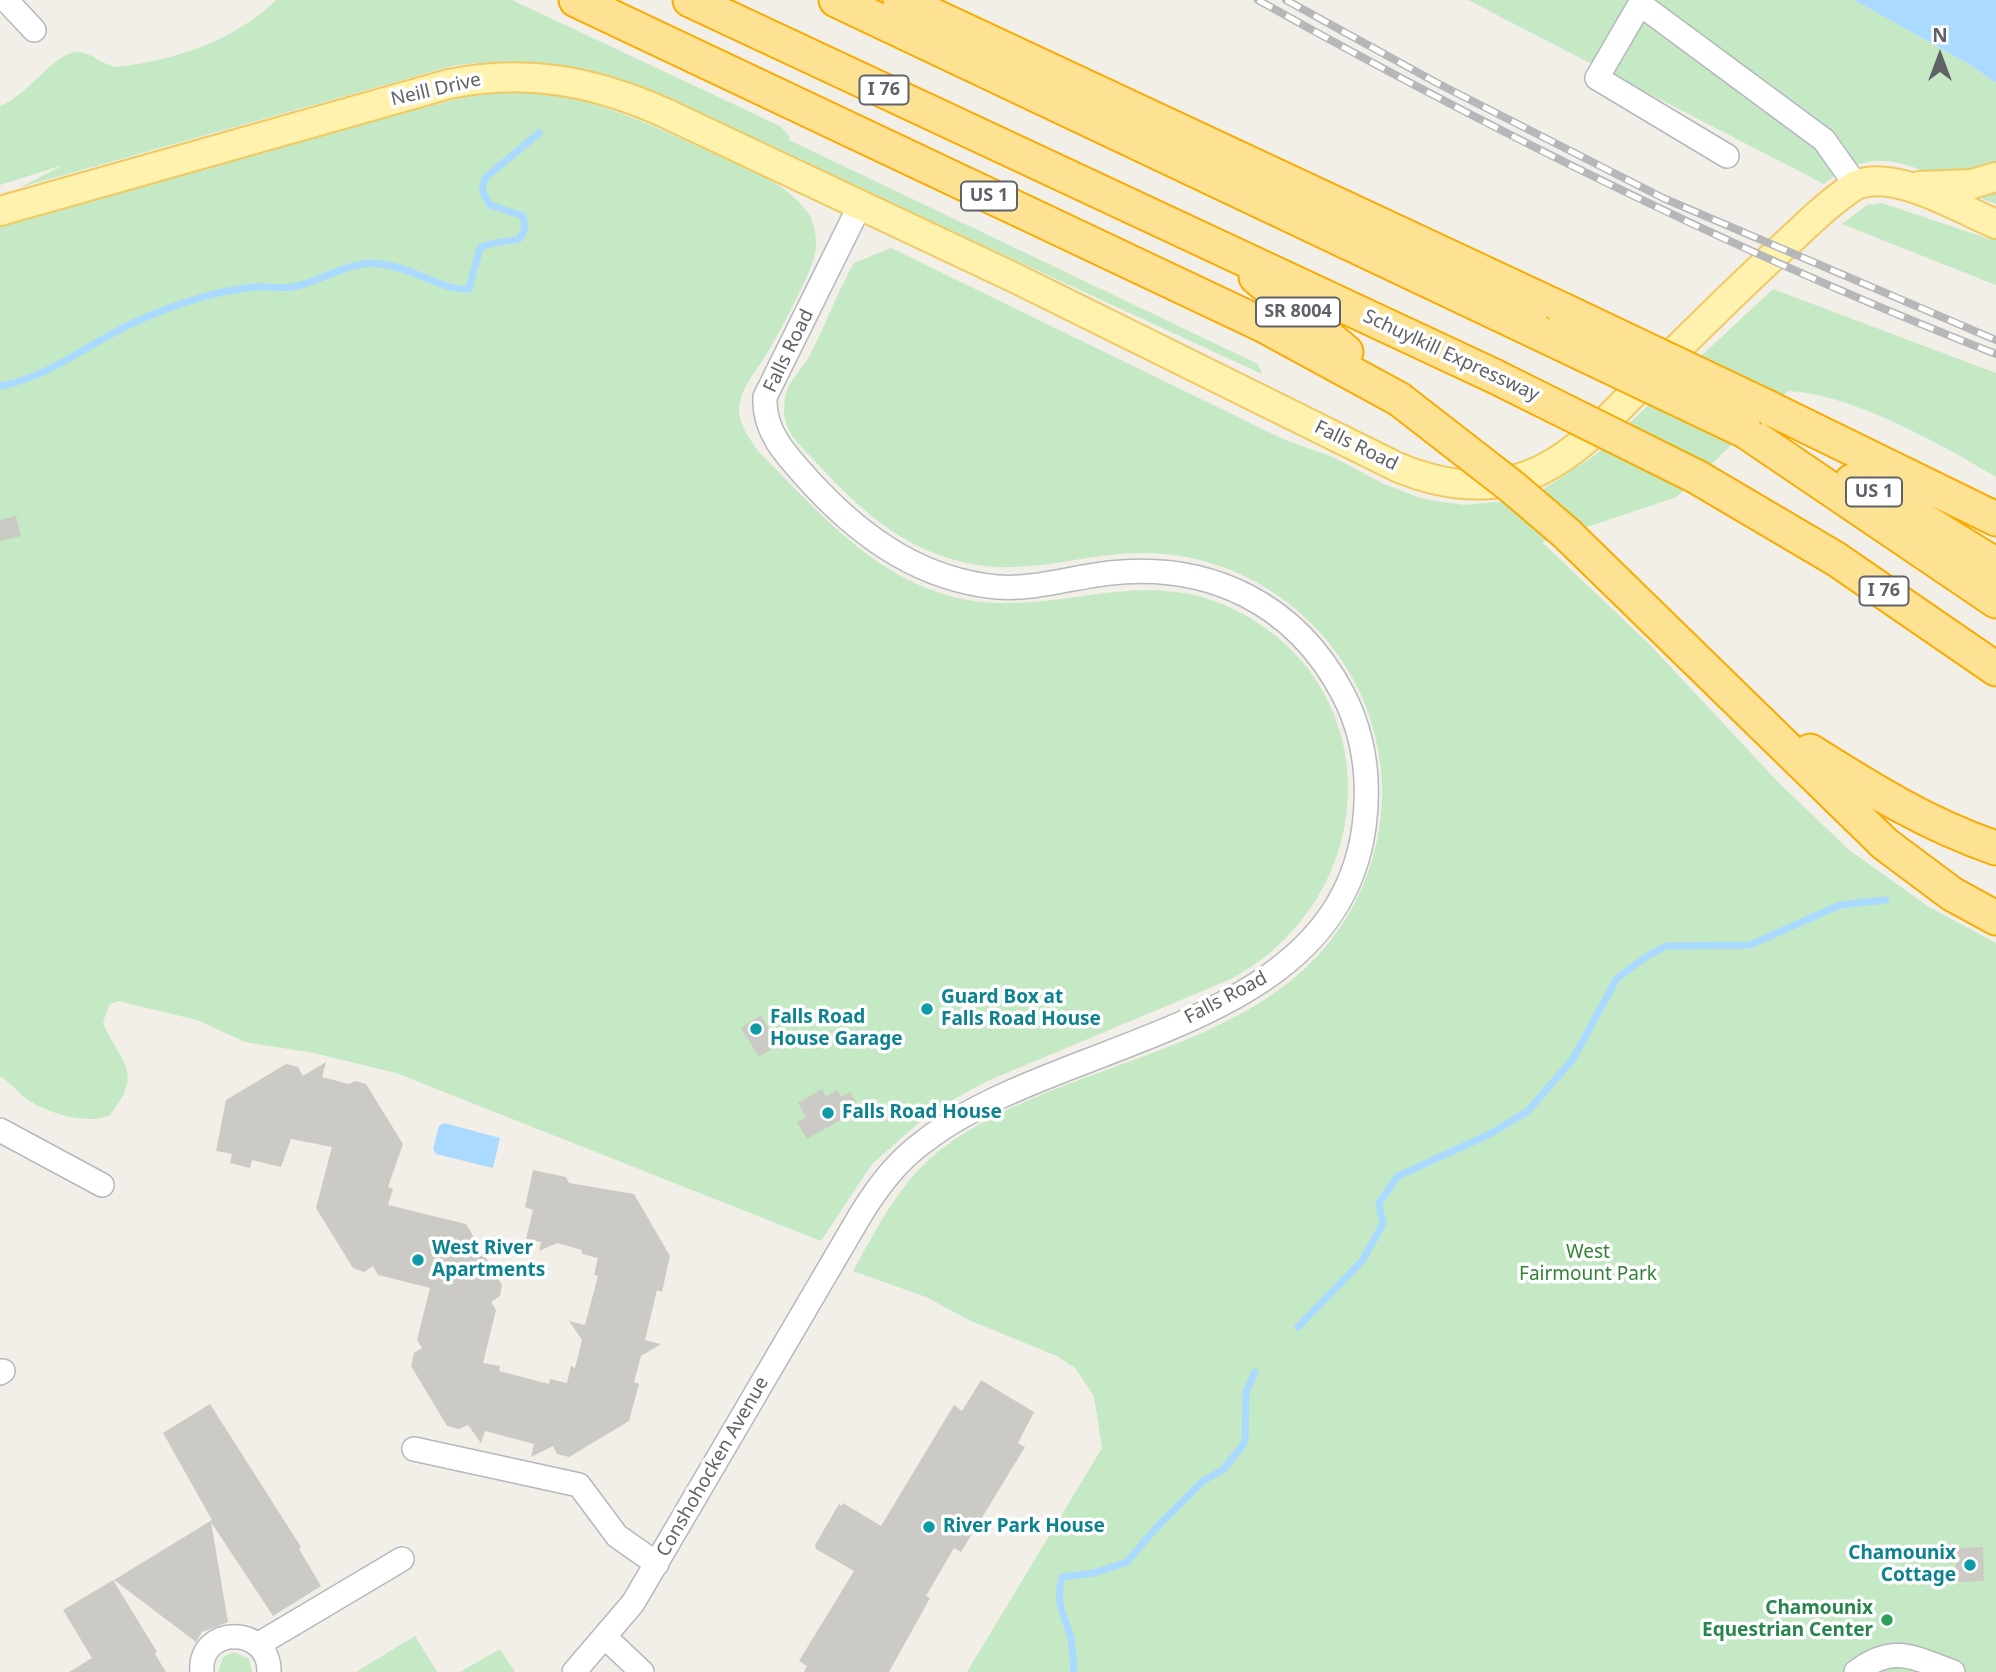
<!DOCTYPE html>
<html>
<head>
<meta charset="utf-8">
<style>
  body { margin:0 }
  #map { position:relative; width:1996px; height:1672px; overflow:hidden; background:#f1efe8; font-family:"Noto Sans",sans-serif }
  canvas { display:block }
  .north { position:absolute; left:1905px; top:21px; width:70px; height:70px; -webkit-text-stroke:5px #fff; paint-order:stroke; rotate:0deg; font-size:19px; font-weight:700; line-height:28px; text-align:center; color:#5f6368 }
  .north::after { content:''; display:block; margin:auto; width:24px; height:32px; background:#5f6368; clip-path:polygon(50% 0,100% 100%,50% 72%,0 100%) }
</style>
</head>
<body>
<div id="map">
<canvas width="1996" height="1672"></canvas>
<div class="north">N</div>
</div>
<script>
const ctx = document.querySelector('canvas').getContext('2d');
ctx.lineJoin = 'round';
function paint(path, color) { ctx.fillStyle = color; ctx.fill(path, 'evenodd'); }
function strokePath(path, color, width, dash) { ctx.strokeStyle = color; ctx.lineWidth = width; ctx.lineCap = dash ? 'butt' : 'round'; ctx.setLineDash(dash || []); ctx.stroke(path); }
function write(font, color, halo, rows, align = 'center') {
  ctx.font = font + ' "Noto Sans",sans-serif'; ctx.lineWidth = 7; ctx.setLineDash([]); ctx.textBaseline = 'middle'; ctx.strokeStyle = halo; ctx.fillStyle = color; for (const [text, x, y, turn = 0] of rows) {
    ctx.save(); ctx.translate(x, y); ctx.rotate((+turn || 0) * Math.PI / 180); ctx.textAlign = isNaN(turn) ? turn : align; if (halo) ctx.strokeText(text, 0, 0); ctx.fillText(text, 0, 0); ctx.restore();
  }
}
paint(new Path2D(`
  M276,0H512L780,126L790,137L789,140L1258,364L1262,374L638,86C576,62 517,57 452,66L21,187L63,165L0,185V106C27,97 57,49 80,52C93,54 103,65 116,67C173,61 234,41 276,0Z
  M1468,0H1854L1969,64L1996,83V204C1935,183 1887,131 1824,184Z
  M512,91C581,92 638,119 700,147C736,163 784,179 808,213C815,223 818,242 815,254C810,276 778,335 766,355C756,371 737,393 739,413C741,426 750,440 758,451C810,503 862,565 934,591C1042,631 1136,554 1243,614C1393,697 1377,901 1231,979L985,1082L931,1112L872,1164L821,1241L396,1073L314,1053L245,1042L197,1020L118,1001L109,1005L103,1022C119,1063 146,1070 110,1115C89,1125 50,1114 30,1101C19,1094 11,1083 0,1076V227L415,110L469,96Z
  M1882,203L1989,239L1996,217V285L1842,224L1867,205Z
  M891,248L1285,440L1333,457L1384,484L1423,499L1465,505L1514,500L1542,490L1594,456L1773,289L1996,373V477C1941,444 1852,394 1788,391L1677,497L1542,542L1650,645L1779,783L1848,849L1929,907L1996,943V1672H967L1102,1448L1094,1396L1075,1368L1057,1356L971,1321L926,1297L853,1271C877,1228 899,1183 938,1152C1066,1052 1282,1058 1358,896C1377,857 1385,813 1381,770C1370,648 1264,552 1141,553C1089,553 1039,572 986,566C913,558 862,513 814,460C800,445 784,432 784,410C784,409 785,394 786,393C790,380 802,369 809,357C825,326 837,293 854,263Z
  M415,1636L437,1672H356Z
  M500,1649L515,1672H460Z
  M234,1652L249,1659L252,1672H218L223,1657Z`), '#c5e8c5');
paint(new Path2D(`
  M1854,0H1996V83L1969,64Z
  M444,1123L500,1138L493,1168L436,1154L433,1149L439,1126Z`), '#aadaff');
strokePath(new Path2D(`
  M0,386C50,377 88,344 133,323C170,306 215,291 255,287C267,286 280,289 292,287C315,284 335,269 358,265C402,256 437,292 469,289L480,248C490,241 507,243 519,239L525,229L523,216L490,205L482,191L485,178L539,133
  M1298,1327L1362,1261L1383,1224L1379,1203L1398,1176L1490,1134L1528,1111L1573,1059L1617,978L1649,955L1666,946L1750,945L1840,905L1886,900
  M1074,1672C1073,1661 1073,1648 1071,1638C1064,1614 1055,1604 1062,1577L1094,1573L1127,1562L1156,1528L1203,1481L1224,1469L1245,1442L1246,1392L1255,1372`), '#aadaff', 7);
paint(new Path2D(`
  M16,516L21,536L0,541V520Z
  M761,1015L778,1045L759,1057L741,1028Z
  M326,1062L322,1077L349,1084L355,1081L366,1084L403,1144L388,1187L393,1189L388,1205L466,1224L502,1285L500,1296L491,1302L496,1310L483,1363L500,1366L499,1371L549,1384L550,1379L567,1383L571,1366L575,1368L582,1340L569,1321L585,1325L598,1276L594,1275L598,1258L582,1254V1250L557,1243L539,1251L541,1242L526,1239L533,1210L525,1207L533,1170L566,1177L569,1183L634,1194L670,1256L662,1292L657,1290L645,1340L661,1344L641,1356L634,1382L639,1384L629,1421L569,1457L557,1454L553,1446L531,1457L534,1444L485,1431L481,1443L468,1425L459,1429L447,1426L411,1366L414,1353L422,1348L417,1340L430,1288L378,1275L373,1266L364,1272L353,1268L316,1208L332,1147L291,1139L281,1167L252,1160L250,1168L230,1163L232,1154L216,1151L226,1100L286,1064L298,1067L303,1076Z
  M822,1089L826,1097L837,1090L841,1097L850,1092L860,1109L807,1139L797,1122L806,1117L798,1103Z
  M981,1380L1034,1412L1018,1443L1025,1447L961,1552L954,1548L926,1596L930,1598L889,1672H804L807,1666L799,1661L854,1571L816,1549L815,1545L839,1504L842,1506L843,1503L881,1526L954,1405L962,1411Z
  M210,1404L301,1547L299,1549L321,1586L273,1616L211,1522L228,1622L202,1632L196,1642L114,1580L212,1520L163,1433Z
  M1983,1547L1984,1581L1956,1582L1955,1548Z
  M113,1580L157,1652L155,1654L166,1672H69L92,1658L63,1610Z`), '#cccac5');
const minor = new Path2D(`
  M6,0L34,30
  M1727,156L1597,78L1640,4L1824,140L1856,185
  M0,1130L102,1185
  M0,1373L3,1371
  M414,1449L579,1485L617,1536L657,1564
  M606,1638L642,1672
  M259,1644L402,1559
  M202,1672C198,1625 270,1625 269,1672
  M574,1672L633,1603L861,1214C879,1185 898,1160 926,1140C1061,1037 1336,1032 1364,827C1370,781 1365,736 1343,694C1296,604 1210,562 1110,573C1073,577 1034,590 997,587C923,580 865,540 815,487C791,460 763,435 765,397L860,205
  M1856,1672C1893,1644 1913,1657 1953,1672`);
const major = new Path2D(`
  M1919,186L1972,184L1996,177
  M0,211L449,84C524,68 593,81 663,112L1017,279L1397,467C1445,487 1493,493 1541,470C1582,450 1615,412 1646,380C1691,335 1736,290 1783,247C1807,225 1829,202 1856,185C1895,169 1958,208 1996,224`);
const highway = new Path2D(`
  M576,0L1263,325L1399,399
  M690,0L1494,376
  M836,0L1539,333
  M900,0L1563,310
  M1256,277L1346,352
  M1769,408L1996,519
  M1745,431L1996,601
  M1697,477L1836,559L1996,669
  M1852,481L1920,518L1996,565
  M1566,533L1885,844L1952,894L1996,918
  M1810,751C1870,789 1928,825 1996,848`);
strokePath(minor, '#b5b8bc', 26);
strokePath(major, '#f2c960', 32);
strokePath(highway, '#f9ab00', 37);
strokePath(minor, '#fff', 23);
strokePath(major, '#fff2af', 28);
strokePath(highway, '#fde293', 33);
const rail = new Path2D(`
  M1258,0C1496,133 1741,255 1996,354
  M1286,0L1437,83L1663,198L1996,340`);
strokePath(rail, '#b6b7b8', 8);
strokePath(rail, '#fff', 5, [16]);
const highwayBridge = new Path2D(`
  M1563,310L1769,408
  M1539,333L1745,431
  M1494,376L1697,477
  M1399,399L1511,486L1566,533`);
strokePath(highwayBridge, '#f9ab00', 37, []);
strokePath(highwayBridge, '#fde293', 33);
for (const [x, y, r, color] of [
  [927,1009,7,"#0f9aa8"],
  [756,1029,7,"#0f9aa8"],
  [828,1113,7,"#0f9aa8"],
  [418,1260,7,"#0f9aa8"],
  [929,1527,7,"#0f9aa8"],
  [1970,1565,7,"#0f9aa8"],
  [1887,1620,7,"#2e9e5b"]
]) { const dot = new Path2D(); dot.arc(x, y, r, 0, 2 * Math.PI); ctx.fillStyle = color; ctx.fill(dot); strokePath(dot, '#fff', 2.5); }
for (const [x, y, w] of [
  [884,90,49],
  [989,196,56],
  [1298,312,84],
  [1874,492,56],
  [1884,591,49]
]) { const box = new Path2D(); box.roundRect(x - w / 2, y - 14.5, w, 29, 5); ctx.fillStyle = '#fff'; ctx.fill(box); strokePath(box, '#5f6368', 2); }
write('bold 18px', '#5f6368', null, [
  ["I 76",884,90],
  ["US 1",989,196],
  ["SR 8004",1298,312],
  ["US 1",1874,492],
  ["I 76",1884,591]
]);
write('19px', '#5f6368', '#fff', [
  ["Neill Drive",436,90,-13],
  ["Falls Road",789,351,-64],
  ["Schuylkill Expressway",1451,356,25],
  ["Falls Road",1356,446,26],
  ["Falls Road",1226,998,-28],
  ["Conshohocken Avenue",713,1467,-60]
]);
write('bold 19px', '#0d838f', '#fff', [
  ["Guard Box at",941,998],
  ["Falls Road House",941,1020],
  ["Falls Road",770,1018],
  ["House Garage",770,1040],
  ["Falls Road House",842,1113],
  ["West River",432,1249],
  ["Apartments",432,1271],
  ["River Park House",943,1527],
  ["Chamounix",1956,1554,"right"],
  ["Cottage",1956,1576,"right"]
], 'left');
write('19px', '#348238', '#fff', [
  ["West",1588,1253],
  ["Fairmount Park",1588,1275]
]);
write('bold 19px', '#27864d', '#fff', [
  ["Chamounix",1873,1609],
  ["Equestrian Center",1873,1631]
], 'right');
</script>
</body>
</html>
